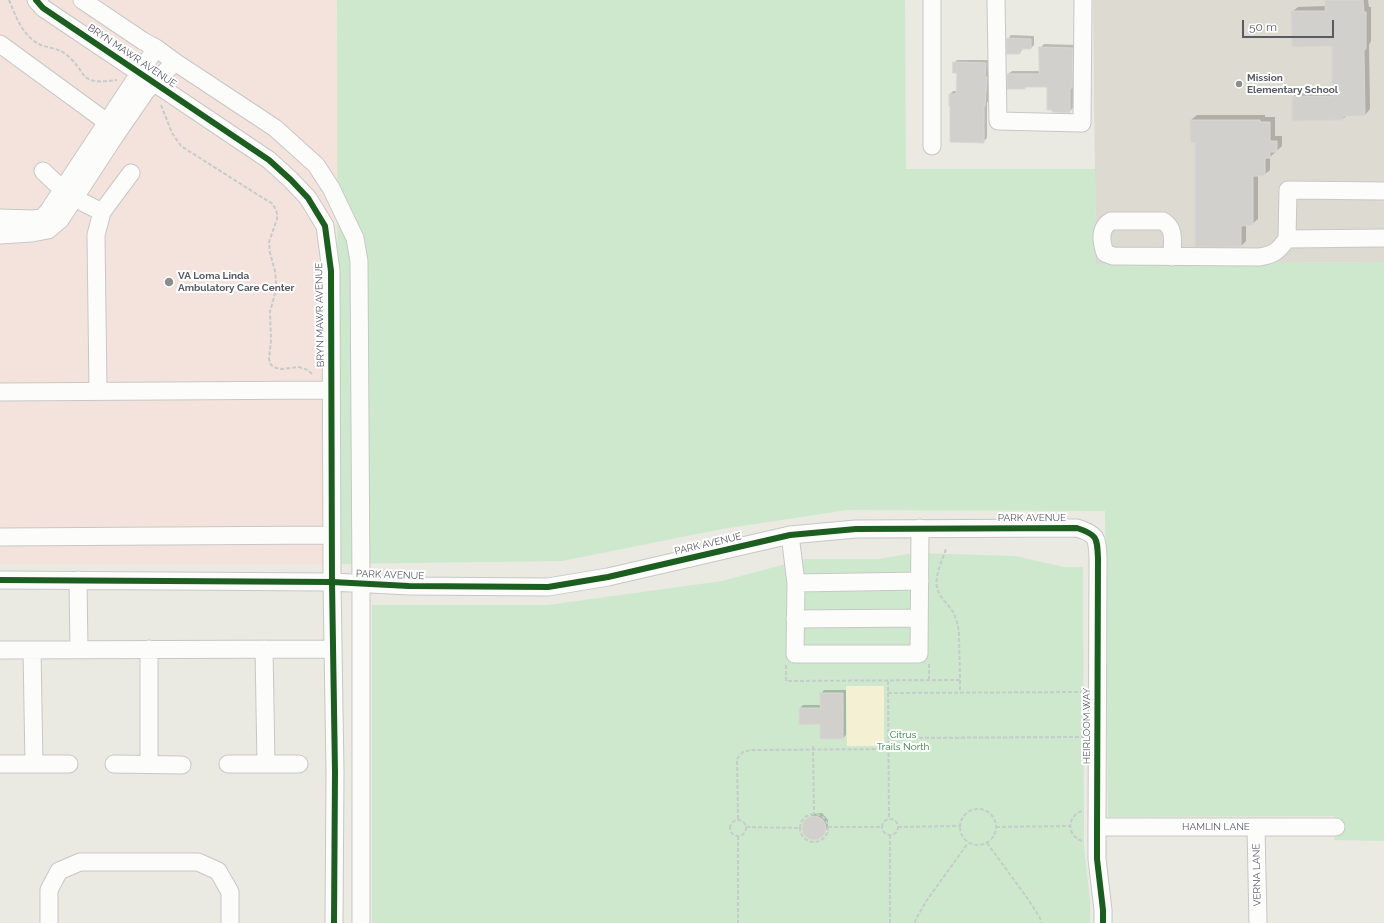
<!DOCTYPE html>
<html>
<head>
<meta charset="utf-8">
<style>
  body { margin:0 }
  #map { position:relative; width:1384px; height:923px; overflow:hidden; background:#eae9e2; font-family:Raleway,sans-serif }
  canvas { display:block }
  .scale { position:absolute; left:1242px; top:20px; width:92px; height:18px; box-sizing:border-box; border:2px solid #585b62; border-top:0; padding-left:5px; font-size:12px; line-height:14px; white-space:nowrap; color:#585b62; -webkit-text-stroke:3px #fff; paint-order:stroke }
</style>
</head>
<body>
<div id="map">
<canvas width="1384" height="923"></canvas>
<div class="scale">50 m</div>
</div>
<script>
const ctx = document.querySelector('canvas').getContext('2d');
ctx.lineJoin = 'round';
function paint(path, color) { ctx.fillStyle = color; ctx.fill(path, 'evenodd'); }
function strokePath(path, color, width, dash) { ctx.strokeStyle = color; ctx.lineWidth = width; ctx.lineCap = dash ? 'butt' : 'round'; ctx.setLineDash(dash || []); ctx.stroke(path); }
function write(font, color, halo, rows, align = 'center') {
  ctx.font = font + ' Raleway,sans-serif'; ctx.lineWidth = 4; ctx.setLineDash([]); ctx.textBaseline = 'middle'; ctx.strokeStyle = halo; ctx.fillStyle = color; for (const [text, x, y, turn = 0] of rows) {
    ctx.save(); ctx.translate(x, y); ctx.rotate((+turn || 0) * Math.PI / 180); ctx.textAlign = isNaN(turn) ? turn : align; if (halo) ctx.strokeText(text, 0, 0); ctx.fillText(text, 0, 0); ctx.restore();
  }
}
paint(new Path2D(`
  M1093,0H1384V262L1096,264Z`), '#dcdad1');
paint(new Path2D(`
  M0,0H337L338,564H0Z`), '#f4e3dc');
paint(new Path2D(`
  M337,0H905L906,169H1095L1096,264L1384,262V841L1334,840L1335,816L1108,817L1105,511L847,510L722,529L562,561L338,564Z
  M914,553L1015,556L1064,567H1083L1084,847L1090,901V923H372V605H548L722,581L805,559H879Z`), '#cee8ce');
paint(new Path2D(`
  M846,686H884V746H847Z`), '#f4f0d4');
paint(new Path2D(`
  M1326,0H1368L1369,7H1371V41L1369,45L1370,109L1365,115H1347L1343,119L1293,97L1298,92L1333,91V45L1292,12L1298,7L1326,6Z
  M1011,35L1034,36V45L1031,48H1023L1020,53L1008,39Z
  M1044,44L1076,45L1075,84L1073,87V108L1069,112L1048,86H1027L1025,88L1008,74L1012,71H1040V48Z
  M957,60H988V74H989L988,102L987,103V138L983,142L950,94L953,91H957L958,72L954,63Z
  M1197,115H1265V117H1275V136H1282V146L1270,157V170L1264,175H1258V219L1252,224H1246V241L1241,246L1196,142L1191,120Z
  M824,690H846V735L843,738L800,708L803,705H821V694Z
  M822,813L828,820V828L818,838H810L803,832V824L813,814Z`), '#0003');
const building = new Path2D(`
  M1325,0H1363L1364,12H1366V48L1364,51L1365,116H1343V120L1292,121V96H1332V46L1292,47L1291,11H1325Z
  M1007,38L1031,39V49H1020V54H1007Z
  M1039,47L1073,48L1072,88H1070V113L1052,112V110H1047V87H1025V89H1007V74H1039Z
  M953,62L986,63L985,77H987L985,106H984V143L950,142V106H949V94H956L957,73H953Z
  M1190,120H1260V122H1270V141H1277V152H1270V158H1265V176H1253V225L1241,226V247H1195V143H1191Z
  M820,693H843V739H820V724L799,725V708H820Z
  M802 828a12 12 0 1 1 24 0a12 12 0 1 1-24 0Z`);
paint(building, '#d1d0cc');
strokePath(building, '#d9d7d2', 1);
const minor = new Path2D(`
  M36,0L43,8L269,160L291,180L308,198L325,226L331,271L332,582L335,772L334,923
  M82,0L143,41L156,48L175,62L275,128L316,165L331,188L355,238L359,261L361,584V923
  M932,0V146
  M996,0L998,121L1082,123L1083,0
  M0,44L115,128
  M43,171L63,190L74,198L102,212
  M1384,191L1288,190L1287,239L1384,238
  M0,218L32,219L42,218L49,210L156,48
  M0,235L32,233L48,230L60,220L113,139L146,91L175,62
  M1172,257C1172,242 1176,229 1163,221H1111C1099,228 1101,241 1105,253L1113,256L1259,257C1274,255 1278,251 1287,239
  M98,391L96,235L102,212L131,173
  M0,392L331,390
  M790,535L796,583L795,654H919L920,528
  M0,537L332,535
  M0,580L332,582L409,586L548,587L608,577L790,535L856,529L1077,528C1098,535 1097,538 1098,559L1097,827V859L1103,910V923
  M78,580L79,650
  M796,583L920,581
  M795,619L919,618
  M264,649L266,764
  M0,650L332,649
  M32,650L34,764
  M0,764H69
  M114,764L182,765
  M149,764V649
  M228,764H299
  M1097,827H1336
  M1256,827L1258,923
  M49,923V890L59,871L80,862H198L218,871L230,892V923`);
strokePath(minor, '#c7c8c6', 19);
strokePath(new Path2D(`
  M9,0C16,17 23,37 41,45C48,48 57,48 64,53C90,72 75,86 117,80
  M161,105L172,133L181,146L255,193L273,204L277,213V219L269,242L270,253L275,271L276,280V290L270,312L271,340L269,359L271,365L276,368L282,369L299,367L308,370L313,375
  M929,664V681
  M786,665V681L960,680L959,632C958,625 956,618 953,612C949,605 941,599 938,591C933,578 942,561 946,549
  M960,680V692
  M888,681L889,818
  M888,693L1083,692
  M889,738L1084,737
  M813,746L814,813
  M960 827a18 18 0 1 1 36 0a18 18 0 1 1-36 0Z
  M800 828a14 14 0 1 1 28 0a14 14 0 1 1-28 0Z
  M882 827a8 8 0 1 1 16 0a8 8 0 1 1-16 0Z
  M738,819L737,759L743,752L751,750L889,749
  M730 828a8 8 0 1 1 16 0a8 8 0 1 1-16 0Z
  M746,827L799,828
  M828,827H881
  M898,827L959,826
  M996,827L1070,826
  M890,835V923
  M738,836V923
  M1082,841C1066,835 1067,816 1082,811
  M987,843L1028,899L1040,918L1041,923
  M915,923L916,919L927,900L968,843`), '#c5ccc9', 2, [4, 2]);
strokePath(minor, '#fcfcfb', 17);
strokePath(new Path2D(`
  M36,0L43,8L269,160L291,180L308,198L325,226L331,271L332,582L335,772L334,923
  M0,580L332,582L409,586L548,587L608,577L790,535L856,529L1077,528C1098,535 1097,538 1098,559L1097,827V859L1103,910V923`), '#1b5e20', 6);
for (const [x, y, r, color] of [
  [1239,84,4,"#8b8d8f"],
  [169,282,5,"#8b8d8f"]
]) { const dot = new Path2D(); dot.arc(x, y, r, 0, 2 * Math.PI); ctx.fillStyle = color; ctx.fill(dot); strokePath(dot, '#fff', 1.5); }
write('10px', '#585b62', '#fff', [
  ["BRYN MAWR AVENUE",132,56,34],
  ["BRYN MAWR AVENUE",320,315,-91],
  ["PARK AVENUE",1032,518],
  ["PARK AVENUE",708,544,-13],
  ["PARK AVENUE",390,575,2],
  ["HEIRLOOM WAY",1087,726,-90],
  ["HAMLIN LANE",1216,827],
  ["VERNA LANE",1257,875,-91]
]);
write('bold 10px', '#585b62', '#fff', [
  ["Mission",1247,78],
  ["Elementary School",1247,90],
  ["VA Loma Linda",178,276],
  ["Ambulatory Care Center",178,288]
], 'left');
write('10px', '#2d8539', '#fff', [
  ["Citrus",903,735],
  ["Trails North",903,747]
]);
</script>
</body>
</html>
